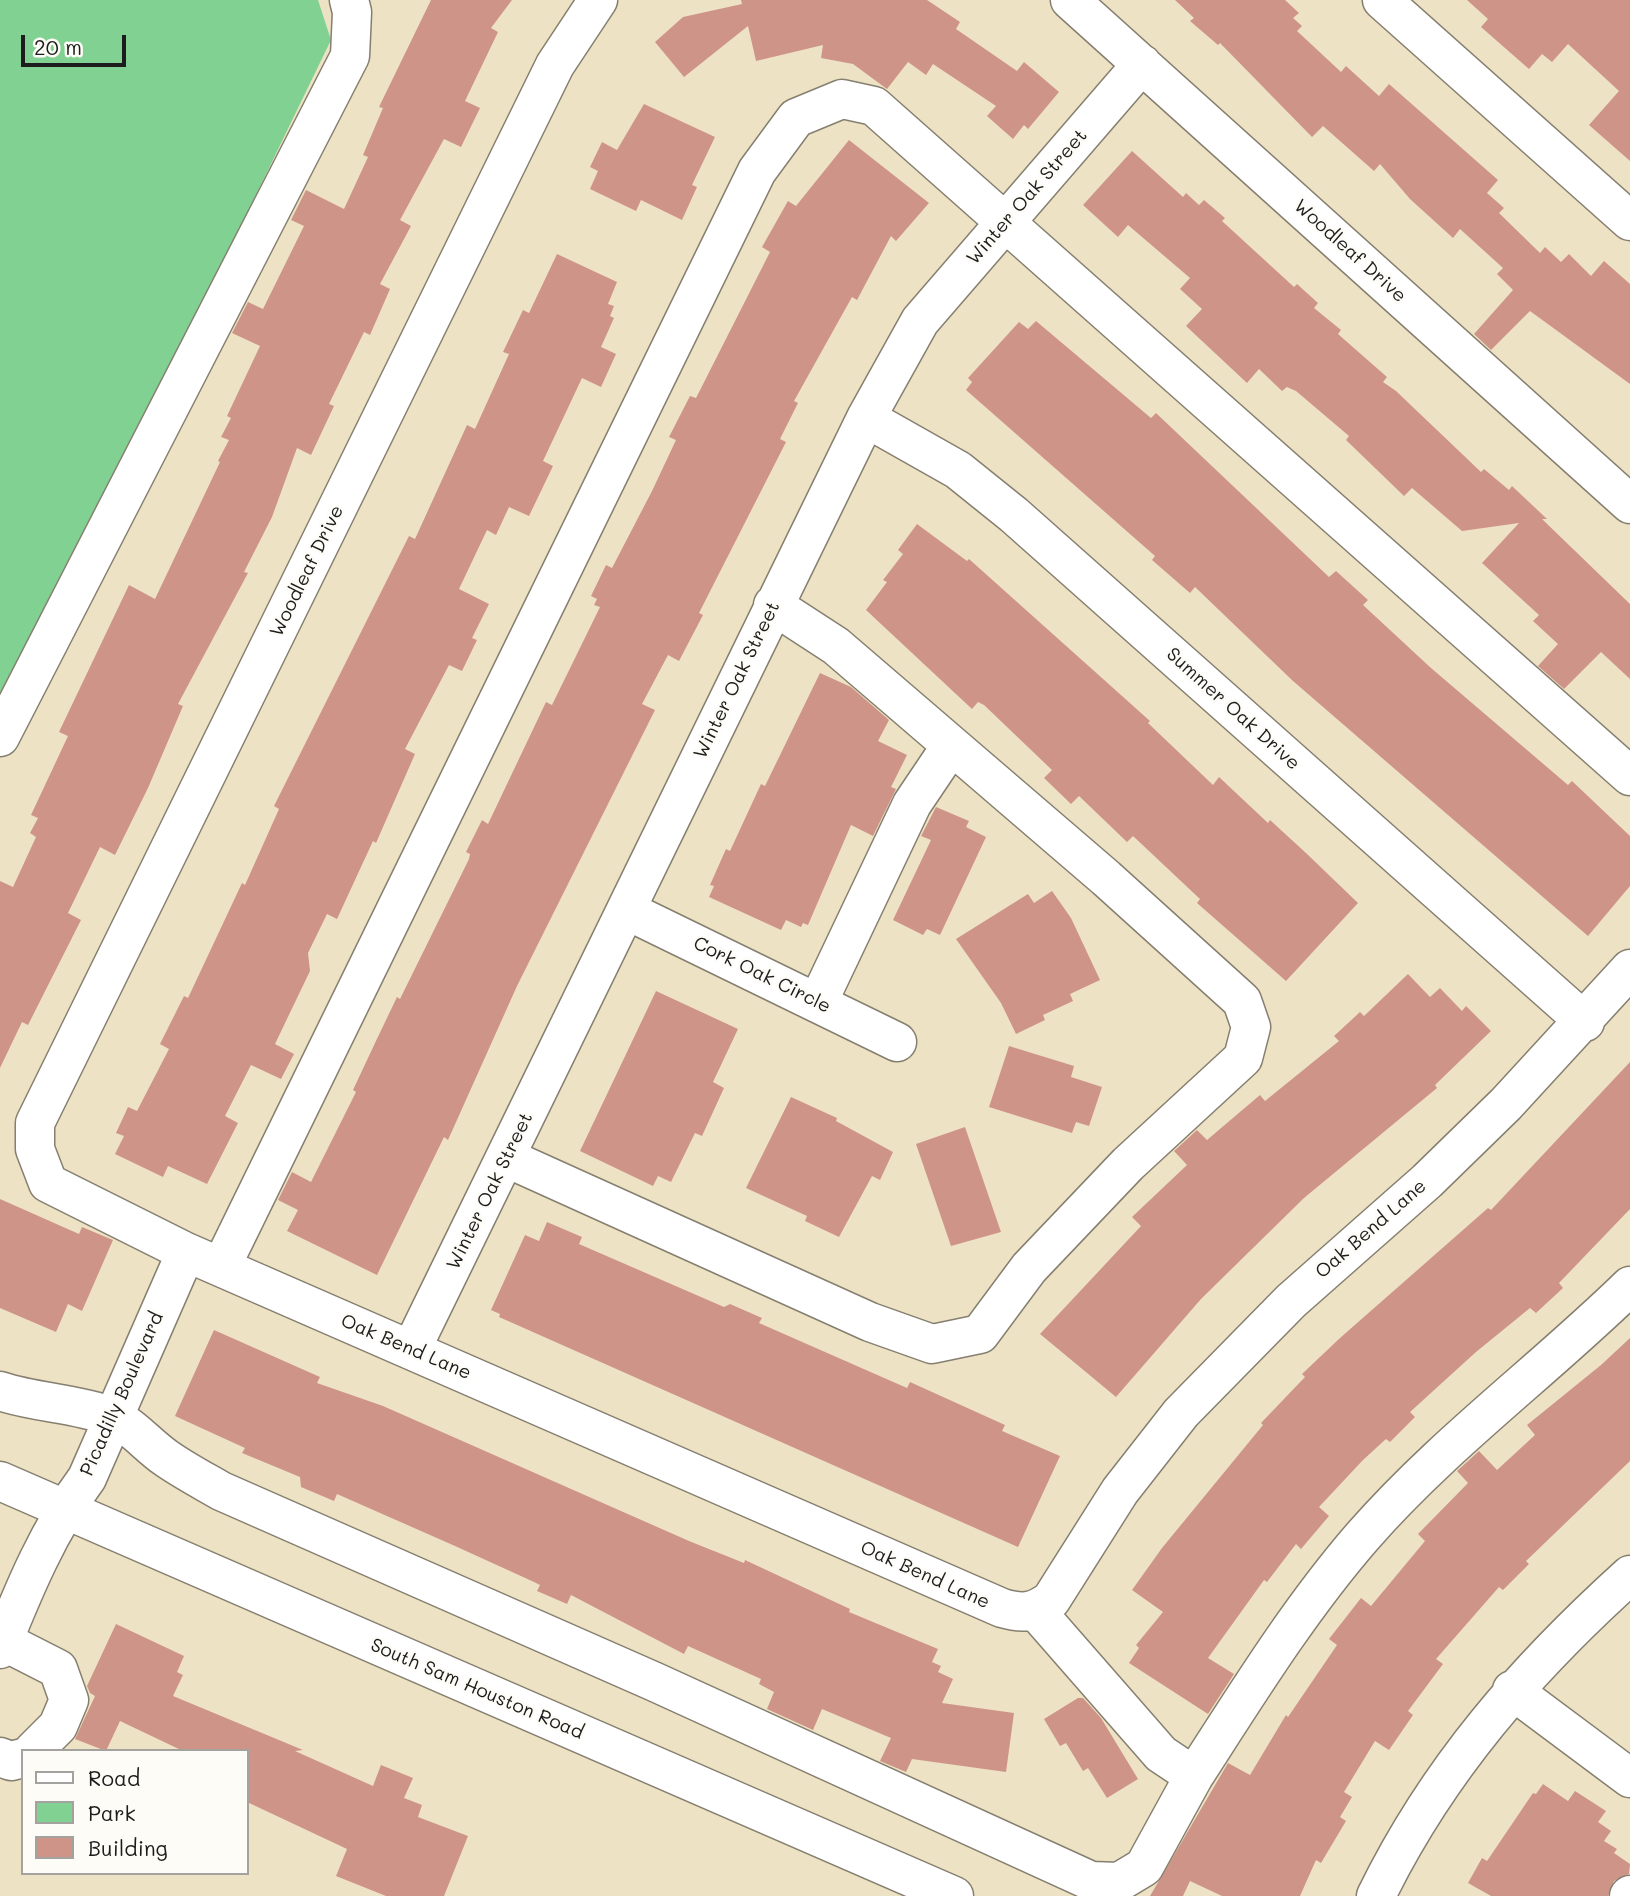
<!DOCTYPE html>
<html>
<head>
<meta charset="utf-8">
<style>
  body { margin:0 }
  #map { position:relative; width:1630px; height:1896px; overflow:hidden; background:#eee2c4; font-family:Mali,sans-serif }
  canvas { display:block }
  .legend { position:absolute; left:21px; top:1749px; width:228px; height:126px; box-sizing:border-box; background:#fdfcf7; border:2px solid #a3a29f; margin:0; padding:9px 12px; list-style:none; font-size:21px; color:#1c1c1c }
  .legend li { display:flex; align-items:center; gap:14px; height:35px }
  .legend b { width:35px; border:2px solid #a3a29f }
  .scale { position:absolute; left:21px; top:35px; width:105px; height:32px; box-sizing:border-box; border:4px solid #1c1c1c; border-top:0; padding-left:9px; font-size:21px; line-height:24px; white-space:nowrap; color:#1c1c1c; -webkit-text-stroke:5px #fdfcf7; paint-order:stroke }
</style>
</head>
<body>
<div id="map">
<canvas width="1630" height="1896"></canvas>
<ul class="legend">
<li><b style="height:9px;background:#fff"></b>Road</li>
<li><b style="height:19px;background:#80d192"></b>Park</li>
<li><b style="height:19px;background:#cf9488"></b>Building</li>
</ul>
<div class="scale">20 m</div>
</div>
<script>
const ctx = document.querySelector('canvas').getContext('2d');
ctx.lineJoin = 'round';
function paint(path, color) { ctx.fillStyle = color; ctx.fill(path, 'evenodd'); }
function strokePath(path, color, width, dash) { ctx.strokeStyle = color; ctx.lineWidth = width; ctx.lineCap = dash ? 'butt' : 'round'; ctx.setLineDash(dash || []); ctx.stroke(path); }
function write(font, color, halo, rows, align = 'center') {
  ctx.font = font + ' Mali,sans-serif'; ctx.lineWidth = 5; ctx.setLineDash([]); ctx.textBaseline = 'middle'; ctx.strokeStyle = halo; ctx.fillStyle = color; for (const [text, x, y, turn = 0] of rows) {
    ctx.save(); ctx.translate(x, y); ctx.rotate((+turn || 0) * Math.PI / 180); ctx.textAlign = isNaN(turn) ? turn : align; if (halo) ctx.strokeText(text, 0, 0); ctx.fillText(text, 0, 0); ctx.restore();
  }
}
paint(new Path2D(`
  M0,0H318L331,40L0,723Z`), '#80d192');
paint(new Path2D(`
  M431,0H512L491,28L498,32L465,101L480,108L461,147L444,139L400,220L411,226L380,284L390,289L370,335L364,332L329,404L334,406L311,455L297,448L272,517L244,572L248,573L178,704L183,706L148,788L115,855L100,847L68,913L81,920L28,1025L22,1022L0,1068V881L13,887L36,837L30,833L38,818L31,815L68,736L59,732L129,585L155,599L220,462L218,461L229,440L221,437L231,418L227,416L260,346L232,333L248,302L263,309L304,226L291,220L306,190L344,209L368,157L363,155L383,108L379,107Z
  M741,0H927L960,22L956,29L1017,71L1024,62L1059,92L1028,129L1024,125L1013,139L987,116L996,106L933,64L926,75L908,62L887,89L853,64L821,58L823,45L756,61L748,26L684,77L655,42L683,17L742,4Z
  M1175,0H1285L1299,13L1293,18L1302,26L1297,31L1341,72L1346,66L1379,96L1389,84L1498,180L1487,193L1504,208L1499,213L1540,253L1545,247L1561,262L1569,254L1591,276L1604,261L1630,284V384L1530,311L1491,350L1474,334L1513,290L1497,274L1503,268L1460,229L1453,238L1410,199L1380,164L1374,171L1323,126L1312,137L1220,43L1218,45L1190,21L1194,18Z
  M1467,0H1630V161L1589,125L1619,91L1568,44L1552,62L1542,54L1529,69L1481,27L1488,19Z
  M644,104L715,137L692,185L697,187L682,220L641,200L636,211L590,189L598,171L590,167L602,142L617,150Z
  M849,140L929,203L896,241L891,236L857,300L852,297L794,401L798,403L780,439L786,442L699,613L703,615L679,661L668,655L642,704L655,710L517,986L448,1140L444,1137L377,1275L287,1231L298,1210L278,1200L292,1172L311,1182L356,1092L353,1090L375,1043L397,997L400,999L469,859L470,854L466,852L482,820L488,824L546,702L552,705L600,607L594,605L597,599L591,596L606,565L612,568L652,491L676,440L669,437L690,396L696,398L770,252L762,247L788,201L796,206Z
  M1132,151L1183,197L1186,193L1199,205L1204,200L1225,218L1222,221L1294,287L1297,284L1318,303L1314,308L1341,330L1338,334L1387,377L1383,382L1396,391L1481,472L1484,469L1509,490L1512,486L1547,519H1542L1630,604V679L1601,652L1564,689L1538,666L1558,644L1533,621L1539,615L1482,563L1519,523L1462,531L1412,488L1404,496L1346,440L1349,436L1296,391L1287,387L1282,391L1259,369L1247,383L1186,326L1202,309L1180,289L1190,278L1128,225L1118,237L1083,205Z
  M557,254L617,282L608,304L614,306L610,316L614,318L601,347L616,354L601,387L582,378L543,461L553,466L529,516L509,507L496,535L487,530L459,589L489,604L472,638L477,640L462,671L449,665L405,749L415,754L376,843L373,841L337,919L327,914L308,953L310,971L275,1044L294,1054L281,1079L251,1065L225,1116L238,1123L207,1184L168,1166L163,1177L115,1154L124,1136L116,1133L128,1107L137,1111L169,1049L160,1044L184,996L188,998L242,883L245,885L279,809L274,806L409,536L415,539L467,425L475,429L509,354L503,352L523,310L529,313Z
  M1036,321L1151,418L1156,413L1329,577L1336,571L1368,600L1363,605L1431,668L1568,785L1572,781L1630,836V886L1588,936L1293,681L1195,587L1190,593L1152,560L1155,556L966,390L972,382L968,378L1019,322L1028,329Z
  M917,524L967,561L969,559L1150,721L1148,723L1213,785L1219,777L1268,823L1270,820L1306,853L1358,903L1286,981L1197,903L1200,899L1133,836L1127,842L1079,796L1071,804L1044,778L1052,770L984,705L978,702L972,709L866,610L887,582L883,580L903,554L898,550Z
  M820,673L851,687L889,720L878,741L907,755L891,787L896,789L873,836L851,825L808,925L803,923L801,927L786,920L781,930L709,897L714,886L710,885L726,849L730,851L761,784L765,786Z
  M936,807L969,821L966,827L986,837L940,935L927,929L923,935L893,920L931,840L921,836Z
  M1052,891L1071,918L1100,980L1070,994L1073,1001L1043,1015L1045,1020L1016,1034L1001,1003L956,939L1028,894L1034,903Z
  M1408,974L1430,997L1440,988L1462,1011L1466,1006L1491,1031L1435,1085L1437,1088L1304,1198L1201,1299L1116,1397L1040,1334L1141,1226L1132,1217L1187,1165L1174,1151L1197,1130L1207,1140L1260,1095L1265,1101L1339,1041L1334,1036L1360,1012L1364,1016Z
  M656,991L738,1029L713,1082L724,1088L702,1136L695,1133L671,1182L658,1176L653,1186L580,1151Z
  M1009,1046L1074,1066L1071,1077L1102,1087L1089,1126L1076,1122L1072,1133L989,1107Z
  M1630,1062V1209L1559,1283L1563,1288L1536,1313L1530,1308L1476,1352L1410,1412L1415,1417L1390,1442L1386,1439L1363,1460L1319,1507L1329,1516L1301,1549L1296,1544L1267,1582L1264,1580L1208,1658L1234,1674L1208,1714L1129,1663L1139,1648L1136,1645L1163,1612L1132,1590L1162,1548L1263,1425L1261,1423L1305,1377L1302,1374L1340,1338L1488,1208L1491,1210Z
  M791,1097L837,1118L836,1121L893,1152L880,1180L872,1176L839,1237L805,1221L807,1216L746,1188Z
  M965,1127L1001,1232L951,1246L916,1144Z
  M0,1199L79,1234L82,1227L113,1240L82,1311L68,1304L56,1332L0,1308Z
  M547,1222L582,1237L579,1244L724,1307L730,1304L762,1318L759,1323L907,1388L910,1382L1005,1425L1002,1431L1060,1456L1018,1547L499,1317L500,1314L491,1310L525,1235L539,1241Z
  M214,1330L320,1377L317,1383L383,1406L689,1541L744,1563L745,1560L850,1609L849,1612L938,1649L932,1662L941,1666L938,1672L953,1679L942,1703L1014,1713L1006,1772L912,1759L906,1772L880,1761L891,1738L822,1709L813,1730L767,1709L774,1692L759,1684L761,1679L688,1646L684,1654L571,1595L567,1604L537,1591L540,1585L534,1582L455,1546L337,1494L334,1501L301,1487L300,1477L242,1453L245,1448L175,1416Z
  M1630,1338V1461L1526,1561L1529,1564L1503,1590L1499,1587L1436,1659L1443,1664L1408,1711L1413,1715L1389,1750L1375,1741L1344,1792L1352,1797L1340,1817L1346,1821L1321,1863L1316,1860L1300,1896H1222L1190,1881L1183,1896H1150L1228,1763L1250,1775L1286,1715L1288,1717L1337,1645L1329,1639L1361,1598L1371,1606L1425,1541L1418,1534L1468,1483L1457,1471L1479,1451L1497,1470L1535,1435L1527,1425L1601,1365Z
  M116,1624L184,1656L177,1672L183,1675L173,1696L303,1750L295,1751L373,1786L381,1765L413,1778L404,1798L422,1805L418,1817L468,1836L444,1896H386L336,1876L347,1849L247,1802V1751H183L120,1721L106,1751L75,1739L95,1696L90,1693L87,1686Z
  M1078,1698H1083L1101,1718L1138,1779L1107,1798L1088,1768L1083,1771L1066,1743L1060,1746L1044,1719Z
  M1543,1784L1568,1801L1575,1791L1606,1811L1598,1822L1611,1831L1604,1841L1617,1849L1614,1853L1630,1864L1629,1874L1614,1881L1608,1896H1491L1468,1883L1482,1858L1487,1861L1533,1793L1536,1794Z`), '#cf9488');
const minor = new Path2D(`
  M598,0L555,65L35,1123V1149L48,1183L186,1252L1002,1608C1023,1614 1033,1613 1051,1600L1120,1491L1181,1413L1291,1301L1427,1181L1506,1104L1630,969
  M1070,0L1630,504
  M1382,0L1630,221
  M866,418L958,470L1014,515L1585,1022
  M0,737L350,56L352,12L349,0
  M626,910L897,1042
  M818,1002L912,804L951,746
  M507,1158L870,1322L932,1344L980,1334L1029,1268L1128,1164L1243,1058L1251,1027L1242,1001L1106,878L836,646L773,605
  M221,1267L757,171L796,118L842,99L874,106L1630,776
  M412,1348L866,418L920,321L1142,64
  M0,1391C36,1403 75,1403 110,1416C132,1425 146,1444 166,1458C183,1470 202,1480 221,1491L655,1682L1091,1881L1119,1882L1144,1867L1194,1776L1161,1754L1036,1611
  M0,1481L954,1896
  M3,1641L58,1669L69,1700L58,1726L33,1751
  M0,1649C24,1589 49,1529 87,1478L186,1252
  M1512,1690L1630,1778
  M0,1757L11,1761L23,1758
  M1194,1776C1247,1694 1298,1611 1362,1537C1442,1445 1543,1371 1630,1286
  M1376,1896C1438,1769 1526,1669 1630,1575
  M1629,1896L1630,1895`);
strokePath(minor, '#857f70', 41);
strokePath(minor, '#fff', 38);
write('19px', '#1c1c1c', '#fdfcf7', [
  ["Winter Oak Street",1027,197,-49],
  ["Woodleaf Drive",1350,251,42],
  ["Woodleaf Drive",307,571,-64],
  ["Winter Oak Street",737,680,-64],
  ["Summer Oak Drive",1233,709,42],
  ["Cork Oak Circle",762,975,26],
  ["Winter Oak Street",490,1191,-64],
  ["Oak Bend Lane",1371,1229,-41],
  ["Oak Bend Lane",406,1347,23],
  ["Picadilly Boulevard",122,1394,-66],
  ["Oak Bend Lane",925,1575,24],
  ["South Sam Houston Road",477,1689,23]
]);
</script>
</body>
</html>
